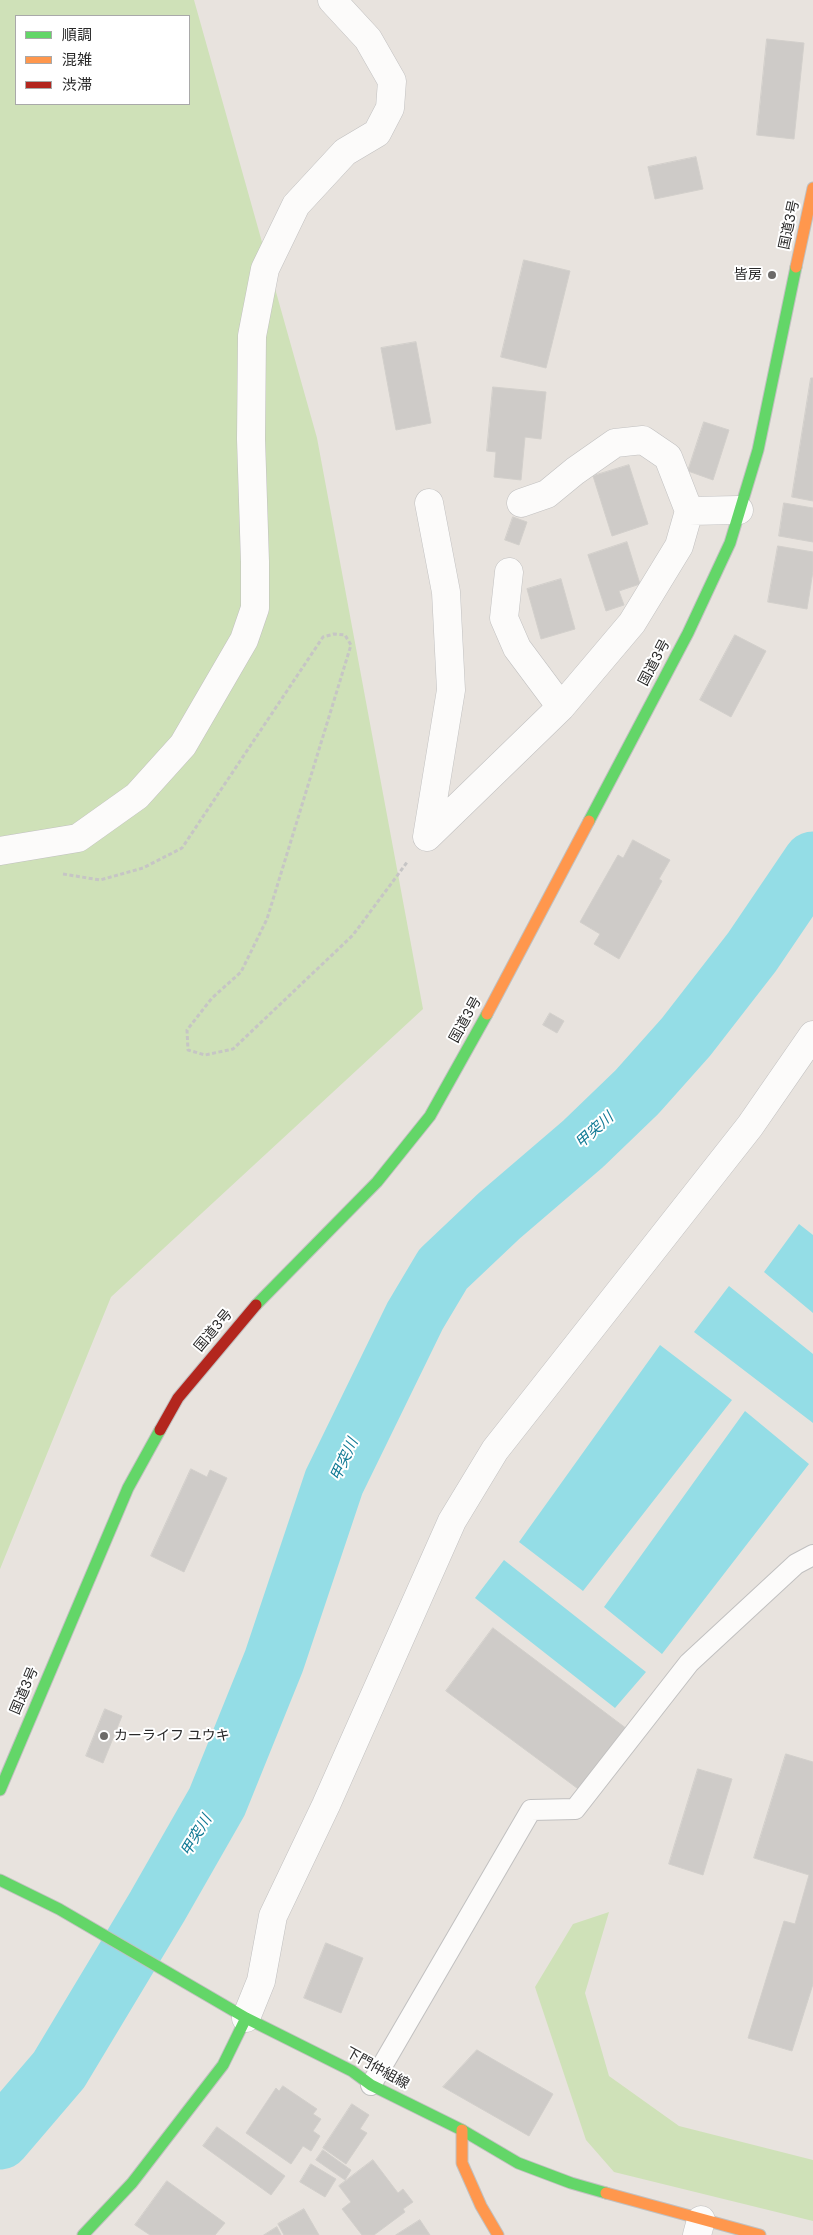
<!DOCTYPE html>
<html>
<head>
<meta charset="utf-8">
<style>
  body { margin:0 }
  #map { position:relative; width:813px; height:2235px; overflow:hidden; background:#e8e3de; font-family:Poppins,"Noto Sans JP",sans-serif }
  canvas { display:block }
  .legend { position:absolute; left:15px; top:15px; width:175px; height:90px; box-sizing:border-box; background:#fff; border:1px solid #a9a9a9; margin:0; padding:6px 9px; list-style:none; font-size:15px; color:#292929 }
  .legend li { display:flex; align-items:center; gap:10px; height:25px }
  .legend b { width:25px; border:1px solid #a9a9a9 }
</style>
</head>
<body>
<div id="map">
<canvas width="813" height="2235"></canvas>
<ul class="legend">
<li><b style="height:6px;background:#63d668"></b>順調</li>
<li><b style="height:6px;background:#ff974d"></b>混雑</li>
<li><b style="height:6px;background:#b3261e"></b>渋滞</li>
</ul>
</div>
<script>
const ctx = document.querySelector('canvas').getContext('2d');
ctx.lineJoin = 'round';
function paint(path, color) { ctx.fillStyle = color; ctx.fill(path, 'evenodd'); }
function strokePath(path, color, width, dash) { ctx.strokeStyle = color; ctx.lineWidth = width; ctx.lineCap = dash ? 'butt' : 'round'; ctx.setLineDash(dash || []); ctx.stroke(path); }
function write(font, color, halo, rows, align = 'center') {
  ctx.font = font + ' Poppins,"Noto Sans JP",sans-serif'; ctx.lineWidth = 4; ctx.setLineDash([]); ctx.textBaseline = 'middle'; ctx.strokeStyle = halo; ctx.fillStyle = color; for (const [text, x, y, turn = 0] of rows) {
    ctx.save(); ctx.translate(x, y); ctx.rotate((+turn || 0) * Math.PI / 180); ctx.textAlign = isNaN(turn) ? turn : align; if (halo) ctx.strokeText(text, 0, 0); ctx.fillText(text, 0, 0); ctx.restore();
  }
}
paint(new Path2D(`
  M0,0H194L317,438L423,1009L111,1297L0,1569ZM16,16H189V104H16Z
  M609,1912L585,1993L609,2076L679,2126L813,2160V2221L614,2172L586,2140L535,1987L573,1924Z`), '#cfe1b8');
paint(new Path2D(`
  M799,1224L813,1235V1313L764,1272Z
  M729,1286L813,1354V1423L694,1332Z
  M660,1345L732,1400L583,1591L519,1542Z
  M745,1411L809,1464L662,1654L604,1607Z
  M504,1560L646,1672L615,1708L475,1598Z`), '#94dde6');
strokePath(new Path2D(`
  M0,2139L59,2070L157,1907L217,1802L274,1661L334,1482L415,1316L443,1269L499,1216L583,1144L637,1092L686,1037L752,952L813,862`), '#94dde6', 61);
const building = new Path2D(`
  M767,39L804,43L794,139L757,135Z
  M696,157L703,189L655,199L648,167Z
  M524,260L570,271L546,368L501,357Z
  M416,342L431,423L396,430L381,348Z
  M811,378H813V501L792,497Z
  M493,387L546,392L541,439L525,437L521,480L494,477L496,452L487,451Z
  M704,422L729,430L713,480L688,471Z
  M629,465L648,524L612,536L593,476Z
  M784,503L813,508V542L779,536Z
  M513,517L527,522L519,545L505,540Z
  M627,542L640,584L619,591L624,605L606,611L588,555Z
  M778,546L813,552V571L807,609L768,602Z
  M561,579L575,629L541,639L527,589Z
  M735,635L766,651L731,717L700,700Z
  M633,840L670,860L659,879L662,881L619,959L594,944L600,934L580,922L618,855L623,858Z
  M550,1013L564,1021L557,1033L543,1025Z
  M191,1469L207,1477L210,1470L227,1478L184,1572L151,1556Z
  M493,1628L631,1732L585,1794L446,1691Z
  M105,1709L122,1716L103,1763L86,1756Z
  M786,1754L813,1762V1984L792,2051L748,2038L784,1921L795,1924L809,1875L754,1858Z
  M698,1769L732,1779L703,1875L669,1864Z
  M326,1943L363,1958L341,2013L304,1998Z
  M477,2050L553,2094L529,2136L443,2087Z
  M283,2086L317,2109L313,2114L321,2119L313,2131L320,2136L311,2151L303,2146L291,2164L246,2133L276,2088L279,2091Z
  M352,2104L369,2115L360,2129L367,2133L346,2164L323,2148Z
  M217,2127L285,2176L271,2195L203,2146Z
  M323,2150L351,2170L345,2180L316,2160Z
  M373,2160L398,2193L403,2189L413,2202L403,2209L405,2212L374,2235H362L342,2209L351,2202L339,2186Z
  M311,2164L336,2179L325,2197L300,2182Z
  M167,2181L225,2223L215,2235H150L135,2225Z
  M304,2209L319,2235H284L278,2224Z
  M420,2220L430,2235H396Z
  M277,2227L281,2235H264Z`);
paint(building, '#cecbc8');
strokePath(building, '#d2cfcb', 1);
const lane = new Path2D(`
  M371,2085L531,1810L575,1809L689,1663L796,1564L813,1555`);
const street = new Path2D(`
  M429,503L446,592L451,690L427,837L561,707L632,623L679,546L689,511
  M521,503L547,494L575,471L615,443L643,440L668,457L689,511L739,510
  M509,572L504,618L517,648L561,707
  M0,851L78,838L137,796L183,745L244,640L255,608V562L251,439L252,336L265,269L296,205L345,152L377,133L390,108L392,81L368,39L332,0
  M246,2018L261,1981L273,1916L326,1805L452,1521L495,1450L750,1126L813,1035
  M697,2235L701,2220`);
const fast = new Path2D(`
  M589,821L688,633L730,543L758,450L796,267
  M256,1305L377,1182L430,1116L487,1014
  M0,1790L128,1488L160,1430
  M0,1880L59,1909L246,2018L352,2071L371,2085L462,2130L518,2163L571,2183L606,2193
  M83,2235L132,2183L223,2065L246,2018`);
const slow = new Path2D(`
  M796,267L813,188
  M487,1014L589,821
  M462,2130V2163L481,2206L498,2235
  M606,2193L760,2235`);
const jam = new Path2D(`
  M160,1430L178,1398L256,1305`);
strokePath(lane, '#c1c0c0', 22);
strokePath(street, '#c1c0c0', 29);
strokePath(fast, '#c1c0c0', 13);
strokePath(slow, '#c1c0c0', 13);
strokePath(jam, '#c1c0c0', 13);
strokePath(new Path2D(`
  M63,874L100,880L143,868L182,848L323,637L334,634L345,635L351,645L267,919L241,972L212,998L187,1030L188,1050L205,1055L233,1049L353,935L408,861`), '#c6c5c5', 3, [4, 2.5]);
strokePath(lane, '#fcfbfa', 20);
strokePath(street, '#fcfbfa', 28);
strokePath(fast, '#63d668', 11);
strokePath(slow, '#ff974d', 11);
strokePath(jam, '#b3261e', 11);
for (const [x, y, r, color] of [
  [772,275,5,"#6c6a68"],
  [104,1736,5,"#6c6a68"]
]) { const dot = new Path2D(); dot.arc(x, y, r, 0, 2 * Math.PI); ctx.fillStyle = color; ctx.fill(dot); strokePath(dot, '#fff', 2); }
write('14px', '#292929', '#fff', [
  ["国道3号",790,225,-78],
  ["国道3号",655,663,-62],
  ["国道3号",466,1020,-61],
  ["国道3号",214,1331,-50],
  ["国道3号",25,1691,-67],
  ["下門仲組線",377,2069,29]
]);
write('14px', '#292929', '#fff', [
  ["皆房",762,275],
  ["カーライフ ユウキ",114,1736,"left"]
], 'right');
write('italic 15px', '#117a95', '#fff', [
  ["甲突川",595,1131,-42],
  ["甲突川",345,1460,-65],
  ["甲突川",197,1836,-59]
]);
</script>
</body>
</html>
